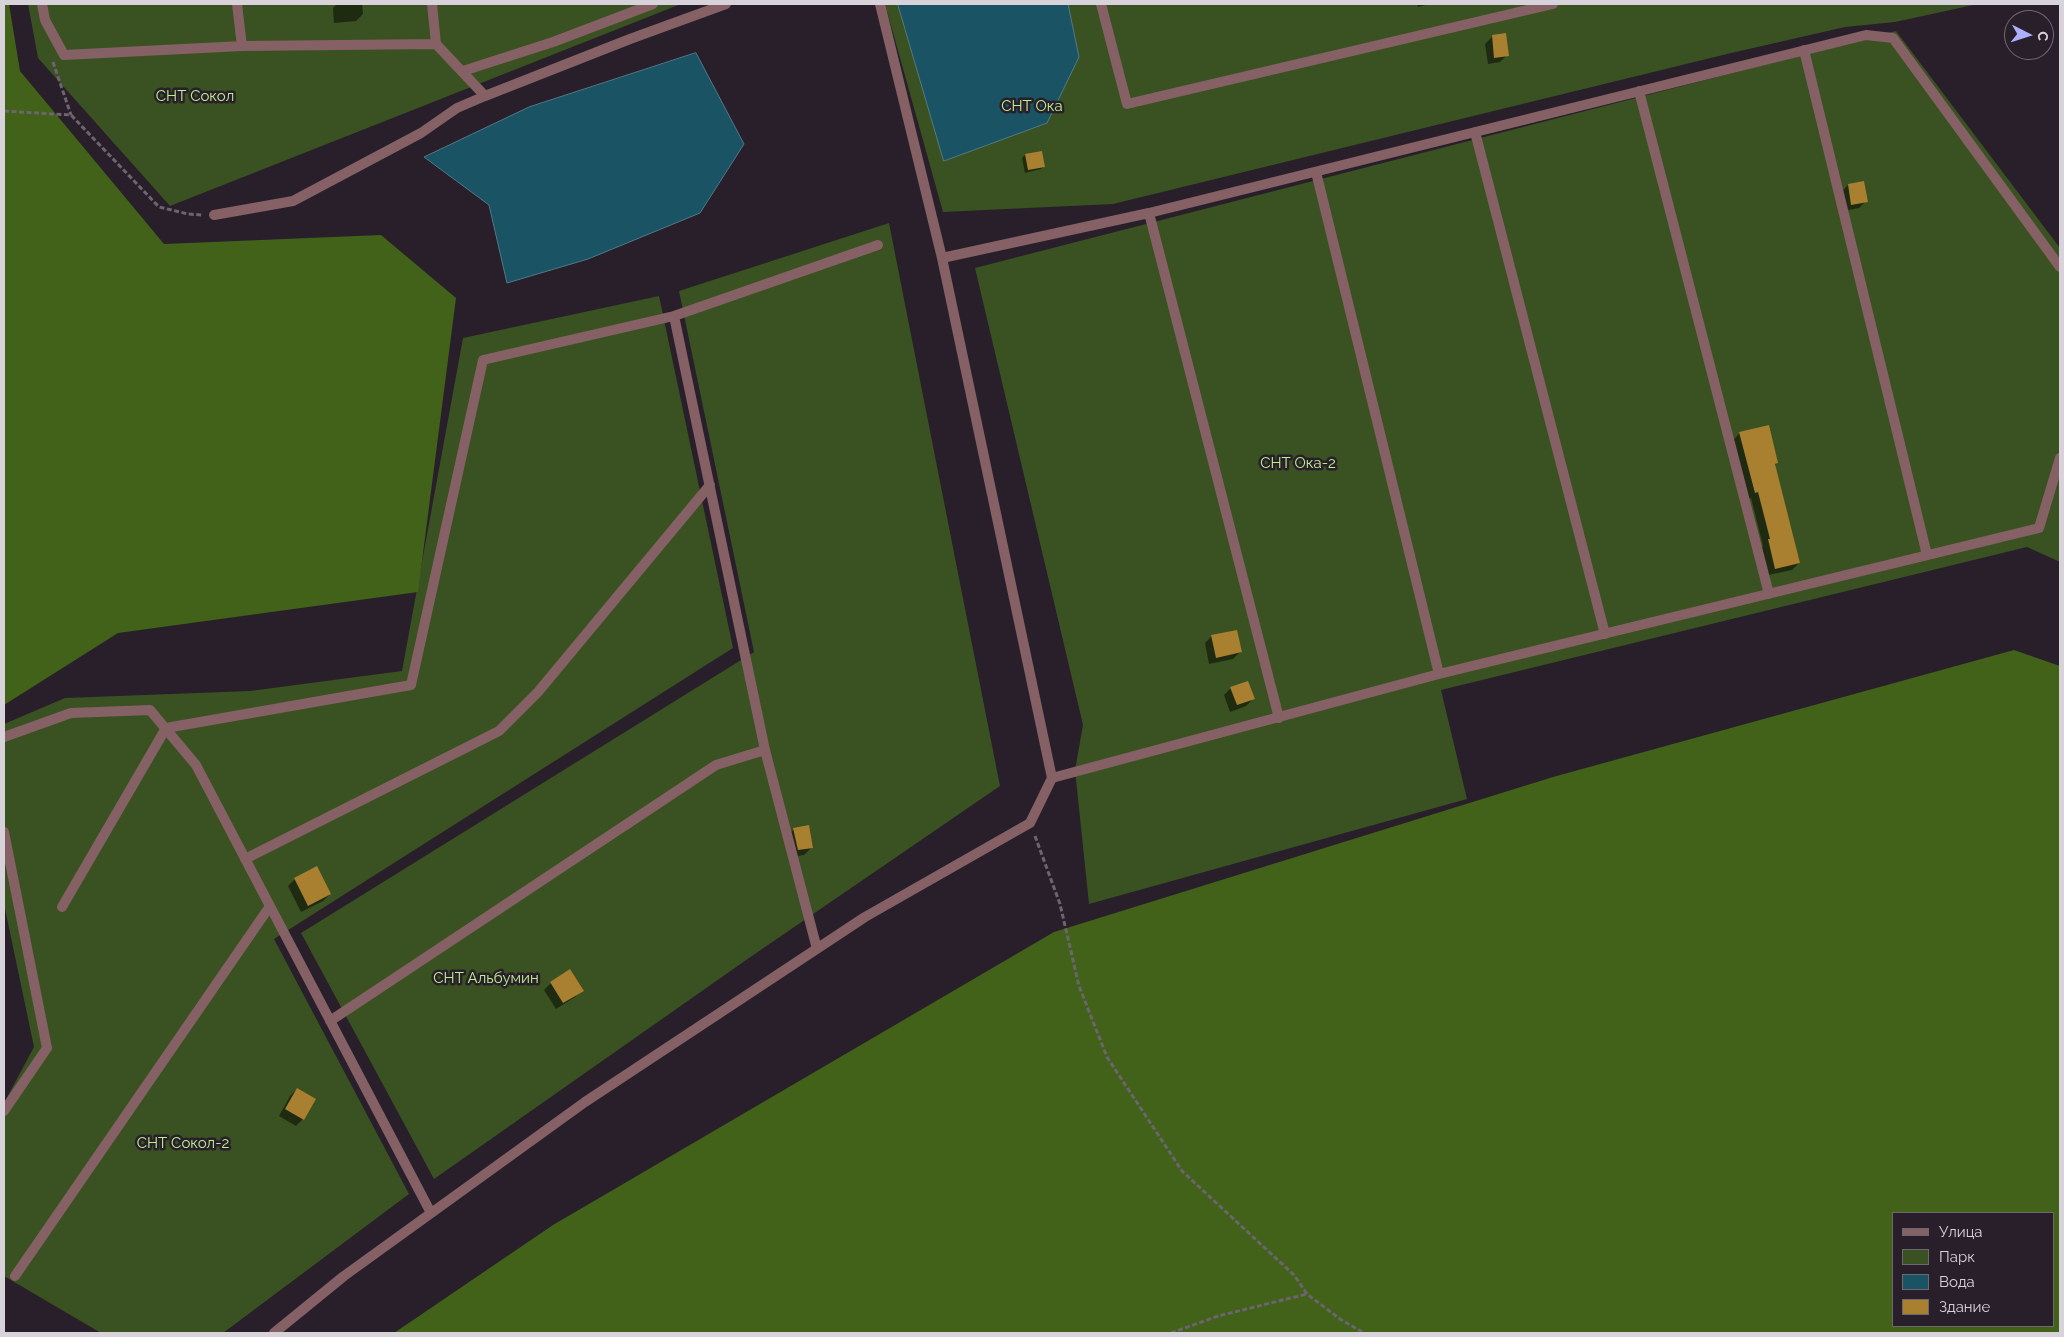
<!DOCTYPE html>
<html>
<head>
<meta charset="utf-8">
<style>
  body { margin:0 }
  #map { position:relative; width:2064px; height:1337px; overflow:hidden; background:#281f2b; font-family:Raleway,sans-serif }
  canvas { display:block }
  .frame { position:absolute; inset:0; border:5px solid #d8d2da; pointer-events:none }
  .legend { position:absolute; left:1892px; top:1212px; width:162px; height:115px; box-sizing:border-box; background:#281f2b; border:1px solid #6e6771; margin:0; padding:6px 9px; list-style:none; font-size:15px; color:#d8d2da }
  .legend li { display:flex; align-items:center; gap:10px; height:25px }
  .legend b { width:25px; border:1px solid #6e6771 }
  .north { position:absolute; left:2004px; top:10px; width:50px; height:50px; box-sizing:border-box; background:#281f2b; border:1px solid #6e6771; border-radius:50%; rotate:95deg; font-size:14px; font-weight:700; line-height:20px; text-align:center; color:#d8d2da }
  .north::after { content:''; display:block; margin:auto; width:18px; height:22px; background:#acaffb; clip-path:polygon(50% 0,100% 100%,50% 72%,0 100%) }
</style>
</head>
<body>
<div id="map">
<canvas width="2064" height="1337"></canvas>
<div class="frame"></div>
<ul class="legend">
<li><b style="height:6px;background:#856064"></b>Улица</li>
<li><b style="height:14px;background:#3a5121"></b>Парк</li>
<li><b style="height:14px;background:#195364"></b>Вода</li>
<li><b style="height:14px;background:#a97f30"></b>Здание</li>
</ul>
<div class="north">С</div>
</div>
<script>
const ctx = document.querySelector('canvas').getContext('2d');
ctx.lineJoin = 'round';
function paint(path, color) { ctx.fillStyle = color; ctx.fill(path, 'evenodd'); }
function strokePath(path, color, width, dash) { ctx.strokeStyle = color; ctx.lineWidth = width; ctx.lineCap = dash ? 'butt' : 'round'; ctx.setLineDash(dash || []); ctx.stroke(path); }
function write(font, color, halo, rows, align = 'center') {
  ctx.font = font + ' Raleway,sans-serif'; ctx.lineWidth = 5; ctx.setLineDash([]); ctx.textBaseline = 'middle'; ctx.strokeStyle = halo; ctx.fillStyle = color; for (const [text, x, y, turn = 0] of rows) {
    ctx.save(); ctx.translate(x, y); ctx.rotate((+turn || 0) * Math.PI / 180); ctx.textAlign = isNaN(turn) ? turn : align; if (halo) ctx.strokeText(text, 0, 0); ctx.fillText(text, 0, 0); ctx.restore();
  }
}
paint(new Path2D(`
  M28,4H681L170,206L38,58Z
  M885,4H1978L1895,22L1845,27L1727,54L1113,204L943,212Z
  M1896,31L2060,248V562L2027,547L1441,690L1467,799L1089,904L1075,770L1083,725L975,268Z
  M889,223L1000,786L749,958L434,1179L301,933L754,652L679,291Z
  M659,296L733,648L274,939L409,1194L223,1333H101L4,1276V1103L34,1047L4,904V724L65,698L250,691L402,671L463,338Z`), '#3a5121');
paint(new Path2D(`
  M4,4H9L20,71L164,244L381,235L456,298L418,592L118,633L4,705Z
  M2014,650L2060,666V1333H394L553,1225L1054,932L1553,777ZM1893,1213H2053V1326H1893Z`), '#416218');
const water = new Path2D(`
  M898,4H1068L1079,57L1047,123L944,161Z
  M696,53L744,144L700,213L588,259L507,283L489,205L424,157L529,107Z`);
paint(water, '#195364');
strokePath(water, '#527987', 1);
paint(new Path2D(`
  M337,4H362L363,14L356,21L334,23L333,8Z
  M1417,4H1429L1418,7Z
  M1505,35L1507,55L1500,62L1488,64L1485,44L1492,37Z
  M1025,155L1044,166L1041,169L1025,173L1022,158Z
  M1848,185L1866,201L1859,208L1844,211L1841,192Z
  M1740,433L1777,463L1774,466L1799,563L1792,570L1768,575L1762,548L1763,546L1751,498L1748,499L1733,440Z
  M1212,636L1240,652L1233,659L1209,664L1205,643Z
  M1231,688L1253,699L1246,706L1230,712L1224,695Z
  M808,827L811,848L804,855L792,857L786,837L793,830Z
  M317,868L330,894L323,901L301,912L288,886L295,879Z
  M551,983L582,990L575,997L556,1009L544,990Z
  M297,1089L303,1119L296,1126L279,1116L290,1096Z`), '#0007');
paint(new Path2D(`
  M1506,33L1509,56L1494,58L1492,35Z
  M1042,151L1045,167L1028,170L1025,154Z
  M1864,181L1868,202L1851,205L1848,184Z
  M1769,425L1778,463L1775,464L1800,563L1775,569L1768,539H1770L1758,492L1755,493L1739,432Z
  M1237,630L1242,652L1216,658L1211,635Z
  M1248,681L1255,699L1237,705L1230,687Z
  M809,825L813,848L798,850L793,828Z
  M317,866L331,894L308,906L294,878Z
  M570,969L584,991L563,1003L550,982Z
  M297,1088L316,1099L304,1120L285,1109Z`), '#a97f30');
strokePath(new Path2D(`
  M53,62L71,115
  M4,111L71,115L159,207L188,214L203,215
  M1035,836L1060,904L1079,986L1107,1057L1182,1171L1294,1275L1307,1294L1340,1319L1364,1333
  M1171,1333L1218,1316L1307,1294`), '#6c646f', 3, [5, 2.5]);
strokePath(new Path2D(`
  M42,4L45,20L64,55L242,46L436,44
  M237,4L242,46
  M432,4L436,44L485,96L630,39L726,4
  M1804,50L1927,555
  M463,71L553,42L653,4
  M1639,91L1769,594
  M1475,132L1605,634
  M1316,172L1439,674
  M1149,213L1279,718
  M214,215L293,201L421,133L457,108L485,96
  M942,258L1149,213L1866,35L1893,38L2060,267
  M674,316L765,750L817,949
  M4,737L71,713L150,710L196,765L431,1213
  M1052,778L1439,674L2039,528L2060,458
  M4,832L47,1048L4,1111
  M245,859L499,731L538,692L710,485
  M62,907L166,728L411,685L483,360L674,316L878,245
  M330,1021L716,765L765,750
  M15,1276L270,906
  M274,1333L344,1276L585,1102L865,917L1030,823L1052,778L942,258L880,4`), '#856064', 10);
strokePath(new Path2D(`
  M1101,4L1127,104L1553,4`), '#856064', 10);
write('15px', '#bef18e', '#281f2b', [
  ["СНТ Сокол",195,96],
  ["СНТ Ока",1032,106],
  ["СНТ Ока-2",1298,463],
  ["СНТ Альбумин",486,978],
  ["СНТ Сокол-2",183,1143]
]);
</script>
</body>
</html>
